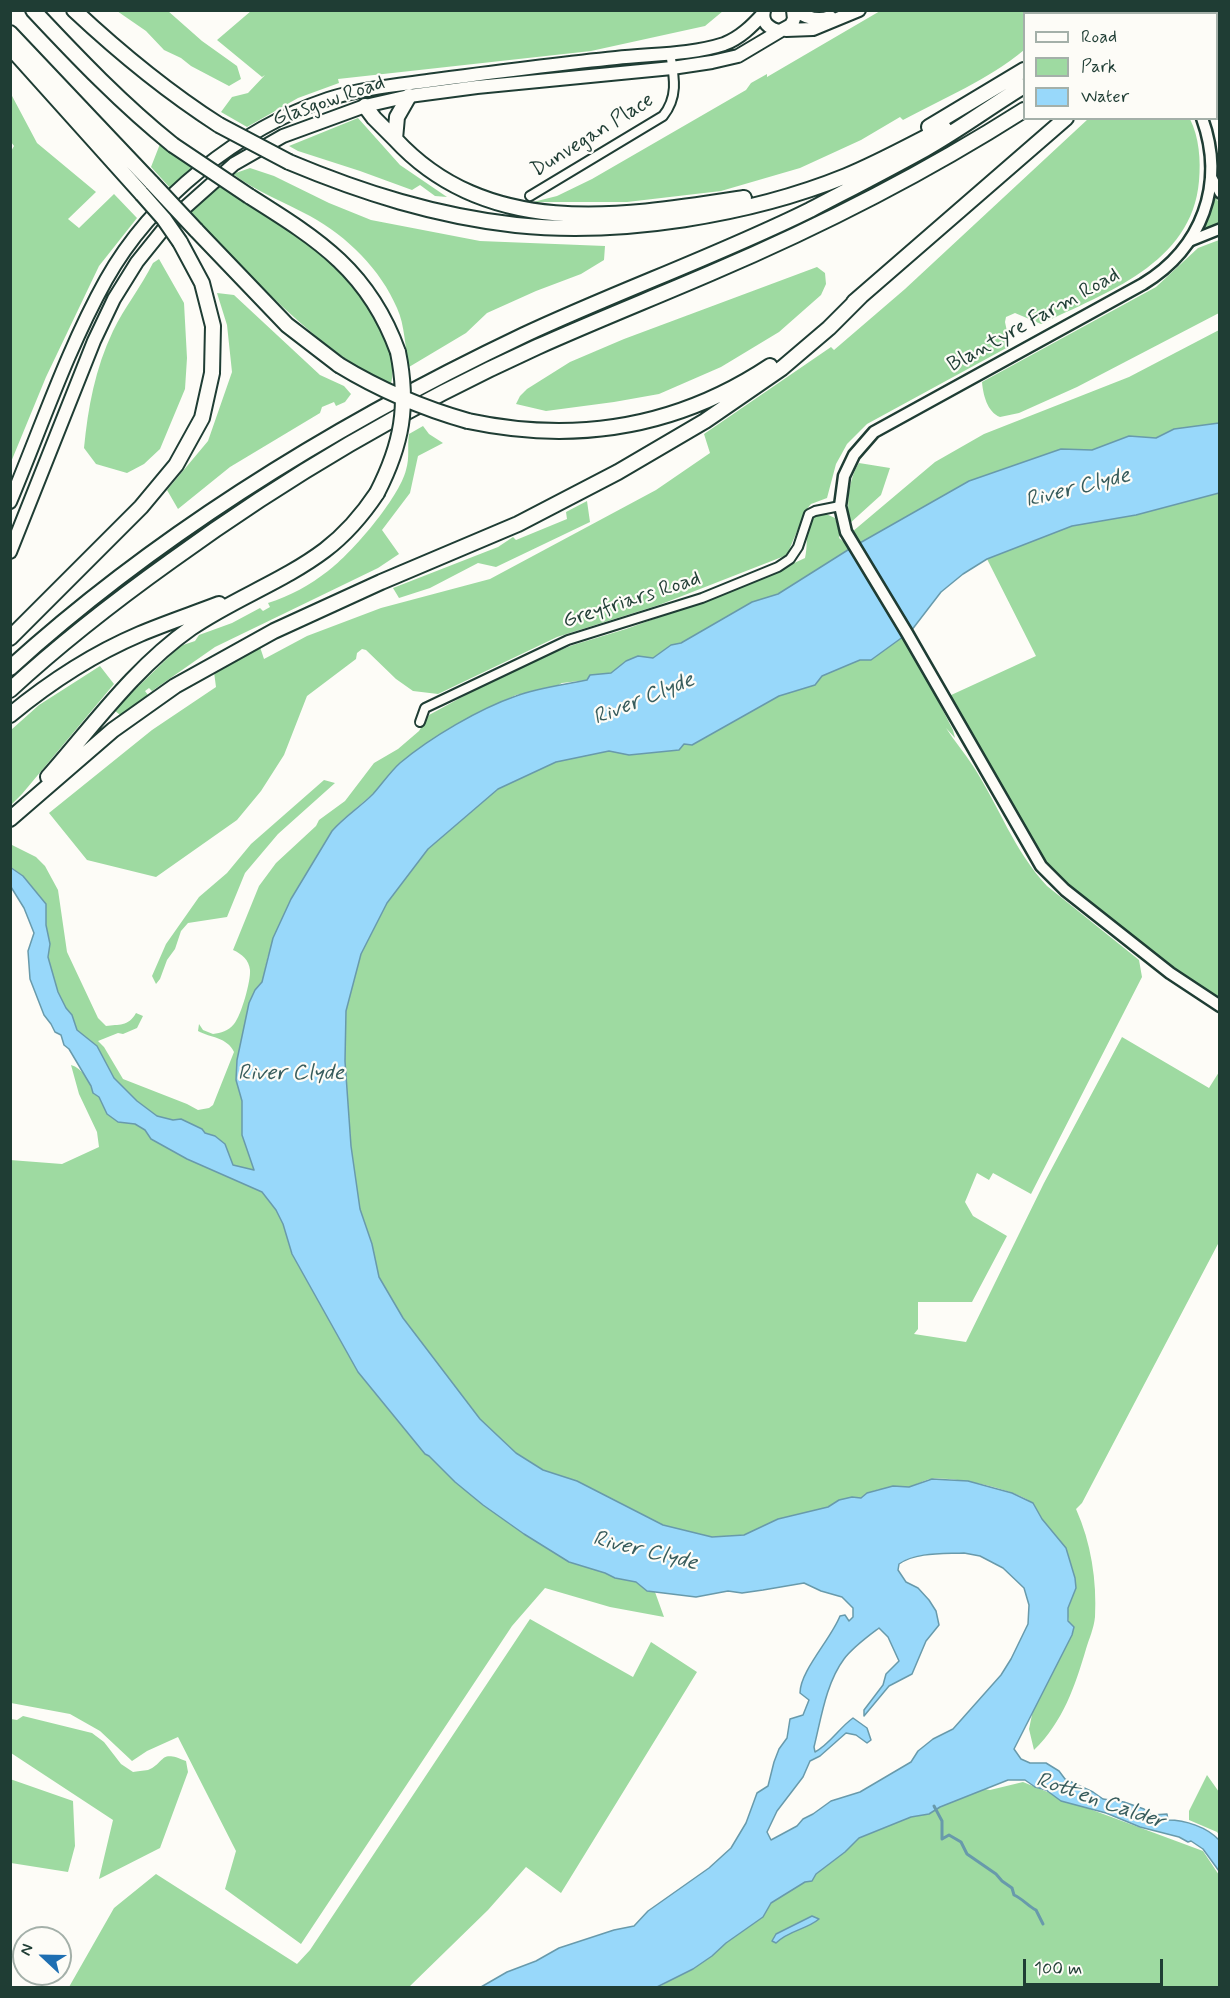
<!DOCTYPE html>
<html>
<head>
<meta charset="utf-8">
<style>
  body { margin:0 }
  #map { position:relative; width:1230px; height:1998px; overflow:hidden; background:#fdfcf7; font-family:Mynerve,sans-serif }
  canvas { display:block }
  .frame { position:absolute; inset:0; border:12px solid #1f3d34; pointer-events:none }
  .legend { position:absolute; left:1023px; top:12px; width:195px; height:108px; box-sizing:border-box; background:#fdfcf7; border:2px solid #a4b0a9; margin:0; padding:8px 10px; list-style:none; font-size:18px; color:#1f3d34 }
  .legend li { display:flex; align-items:center; gap:12px; height:30px }
  .legend b { width:30px; border:2px solid #a4b0a9 }
  .north { position:absolute; left:12px; top:1926px; width:60px; height:60px; box-sizing:border-box; background:#fdfcf7; border:2px solid #a4b0a9; border-radius:50%; rotate:292deg; font-size:16px; font-weight:700; line-height:24px; text-align:center; color:#1f3d34 }
  .north::after { content:''; display:block; margin:auto; width:21px; height:27px; background:#1f6fb2; clip-path:polygon(50% 0,100% 100%,50% 72%,0 100%) }
  .scale { position:absolute; left:1023px; top:1959px; width:140px; height:27px; box-sizing:border-box; border:3px solid #1f3d34; border-top:0; padding-left:8px; font-size:18px; line-height:21px; white-space:nowrap; color:#1f3d34; -webkit-text-stroke:4px #fdfcf7; paint-order:stroke }
</style>
</head>
<body>
<div id="map">
<canvas width="1230" height="1998"></canvas>
<div class="frame"></div>
<ul class="legend">
<li><b style="height:8px;background:#fdfcf7"></b>Road</li>
<li><b style="height:16px;background:#9edaa1"></b>Park</li>
<li><b style="height:16px;background:#98d8fa"></b>Water</li>
</ul>
<div class="north">N</div>
<div class="scale">100 m</div>
</div>
<script>
const ctx = document.querySelector('canvas').getContext('2d');
ctx.lineJoin = 'round';
function paint(path, color) { ctx.fillStyle = color; ctx.fill(path, 'evenodd'); }
function strokePath(path, color, width, dash) { ctx.strokeStyle = color; ctx.lineWidth = width; ctx.lineCap = dash ? 'butt' : 'round'; ctx.setLineDash(dash || []); ctx.stroke(path); }
function write(font, color, halo, rows, align = 'center') {
  ctx.font = font + ' Mynerve,sans-serif'; ctx.lineWidth = 4.5; ctx.setLineDash([]); ctx.textBaseline = 'middle'; ctx.strokeStyle = halo; ctx.fillStyle = color; for (const [text, x, y, turn = 0] of rows) {
    ctx.save(); ctx.translate(x, y); ctx.rotate((+turn || 0) * Math.PI / 180); ctx.textAlign = isNaN(turn) ? turn : align; if (halo) ctx.strokeText(text, 0, 0); ctx.fillText(text, 0, 0); ctx.restore();
  }
}
paint(new Path2D(`
  M117,11H168L202,41L237,66L241,79L229,86L191,66L181,58L164,50L146,31Z
  M251,11V10L723,11L705,26L591,51L338,79L339,83L298,98L247,127L221,112L232,97L248,93L265,75L262,77L217,40Z
  M880,11H1064L1061,13L1024,14V50C988,80 944,98 903,120L900,117L861,140L800,168L721,191L627,202H533L557,196L592,179L746,90L751,83L767,74V77Z
  M11,94L37,143L96,192L68,219L79,228L114,194L137,218L99,266L46,377L11,462L10,153L14,146L11,142Z
  M358,118L400,165L447,197L435,196L420,185L412,190L360,171L298,151L289,146Z
  M1088,119H1190C1199,137 1201,160 1199,181C1192,264 1105,293 1041,324L1015,313L1006,317L1005,322L1010,346L867,424L847,444L841,455L836,464L827,498L811,504L806,510L787,555L659,605L557,637L438,694L413,691L396,679L366,650L362,649L357,653L356,659L307,696L284,755L261,791L237,820L156,877L87,860L49,813L152,730L216,687L214,672C230,664 244,655 260,647L264,659L307,636L381,608L490,579L656,490L710,453L704,434L831,347L834,350L905,289Z
  M160,144L192,168L171,189L151,167Z
  M250,168L274,176L329,203L371,220L480,241L605,246L604,260L581,274L536,291L487,313L466,333L409,367C405,349 405,325 397,308C381,270 347,236 310,216C284,202 257,192 233,174Z
  M218,185C283,222 356,267 385,339C391,355 395,368 391,384C373,375 355,366 339,354C286,315 241,266 196,218L190,210Z
  M1215,196L1219,203V224L1205,228L1203,227Z
  M1219,240V313L1077,387L1019,413L1000,417C987,412 983,394 982,382L1156,287L1198,248Z
  M159,259L184,303L187,358L185,389L160,449L144,464L127,473L96,464L84,448C88,407 95,369 113,331C124,308 141,287 153,263Z
  M817,267L825,273L826,284L821,295L779,332L721,367L659,394L614,402L546,411L516,404L520,396L527,389L570,362L624,339Z
  M217,293L234,295L320,375L344,386L351,394L345,402L336,406L334,402L322,407L320,413L230,467L178,509L167,490L208,441L232,372L227,325Z
  M1219,330V423L1174,429L1156,438L1129,436L1092,450L1061,449L858,544L852,532L935,462L984,434L1129,377Z
  M423,426L429,434L443,443L418,456L410,493L382,530L399,554L378,568L215,647L152,691L149,688L145,691L148,695L120,715L114,710L180,646L195,641L199,635L232,623L260,608L263,611L270,607L268,603C290,596 310,585 328,571C352,553 399,498 406,470C410,457 407,447 409,434Z
  M859,463L890,468L881,495L849,524C847,505 848,480 859,463Z
  M1219,493V1000L1173,968L1066,885L1048,868L949,696L1036,656L987,559L1072,526L1136,515Z
  M587,501L590,522L496,567L478,563L430,588L399,598L393,588L498,547L513,537L516,540L567,519L566,512Z
  M824,513L835,518L840,535L839,538L851,548L778,594L752,602L681,643L671,645L652,659L638,656L626,661L611,673L602,674L588,680L562,683L555,687L516,695L475,714L444,733L341,821L332,831L291,899L268,956L262,982L255,990L249,1003L237,1060L236,1080L242,1101V1135L254,1170L236,1168L233,1165L225,1144L215,1136L205,1133L202,1129L181,1119L173,1120L157,1116L137,1101L114,1078L97,1046L77,1030L72,1015L66,1008L58,992L48,957L50,944L46,925V904L23,876L11,867L10,844L36,857L45,866L58,890L67,952L98,1018L106,1026C119,1024 128,1027 136,1013L143,1016L137,1028L123,1034L118,1033L98,1041L104,1047L123,1079L187,1104L198,1110L209,1108L213,1105L234,1052C227,1037 211,1038 198,1031L199,1024L203,1030L213,1034C221,1033 228,1031 234,1024C241,1016 251,981 250,970C249,960 242,954 233,950L259,886L276,863L316,826L319,820L345,801L374,763L398,749L419,731L429,715L519,666L573,645L626,629L738,589L805,558C810,538 800,520 824,513Z
  M904,635L953,730L955,738L946,728C954,741 965,753 973,766C999,806 1014,851 1047,886L1139,960L1142,977L1031,1194L993,1173L989,1180L977,1173L965,1202L973,1216L1007,1236L972,1302H918V1329L914,1334L966,1342L1044,1183L1122,1037L1209,1088L1219,1072V1242L1082,1503L1076,1509C1091,1542 1097,1581 1095,1617C1094,1628 1089,1639 1086,1649C1075,1686 1063,1722 1034,1750L1029,1729L1033,1710L1072,1635C1070,1626 1067,1617 1068,1608C1071,1589 1080,1592 1072,1569C1064,1550 1053,1534 1041,1518C1038,1514 1036,1506 1032,1503C1016,1489 952,1476 931,1479C923,1480 917,1485 909,1487C892,1489 875,1486 861,1498L852,1497L839,1500L828,1507L778,1519L744,1535L712,1537L663,1525L577,1482L543,1470L516,1453L480,1419L403,1318L379,1277L372,1244L360,1209L351,1146L345,1061L346,1011L361,954L387,903L428,849L498,789L556,762L609,750L629,755L679,750L684,744L692,745L779,696L815,685L822,676L848,665L860,660H871Z
  M100,666L114,684L22,794L11,805V730L39,705Z
  M324,780L335,783L278,834L245,873L227,917L188,923L181,931L175,949L167,960L160,979L156,984L152,976L166,944L199,897L227,873L251,844Z
  M71,1065C82,1068 90,1081 93,1093L99,1097L107,1113L118,1122L135,1124L145,1130L151,1139L187,1159L262,1192L276,1210L283,1224L292,1254L358,1372L425,1454L429,1456L455,1482L524,1534L615,1578L636,1582L647,1591L655,1592L664,1617L610,1607L545,1588L512,1626L301,1944L225,1889L236,1851L178,1737L147,1751L132,1761L100,1731L70,1714L11,1703L10,1160L62,1164L99,1147L97,1132L79,1094Z
  M530,1619L633,1677L651,1642L697,1672L561,1893L526,1867L488,1910L409,1987H69L114,1908L156,1874L297,1964L310,1950Z
  M23,1716L92,1733L104,1742L121,1764L133,1772C137,1771 143,1771 148,1770C166,1762 159,1749 186,1761L188,1772L160,1848L99,1879L113,1820L11,1753V1719L17,1720Z
  M1207,1775L1219,1792V1835L1217,1832L1189,1820V1811Z
  M10,1779L73,1801L75,1846L68,1872L11,1863Z
  M1023,1782L1087,1808L1203,1851L1219,1875V1987L657,1988L712,1956L726,1943L763,1917L771,1903L805,1882L812,1881L816,1874L845,1852L859,1838L911,1817L929,1814L940,1807L984,1789L990,1790Z`), '#9edaa1');
const water = new Path2D(`
  M1219,423V493L1136,515L1072,526L987,559L963,574L941,592L911,631L871,660H860L848,665L822,676L815,685L779,696L692,745L684,744L679,750L629,755L609,751L556,762L498,789L428,849L387,903L361,954L346,1011L345,1061L351,1146L360,1209L372,1244L379,1277L403,1318L480,1419L516,1453L543,1470L577,1481L663,1525L712,1537L744,1535L778,1519L828,1507L839,1500L852,1497L861,1498L867,1493L893,1486L909,1487L932,1479L968,1481L1012,1493L1033,1503L1042,1519L1066,1548L1075,1578L1076,1588L1068,1608V1621L1074,1627L1072,1635L1014,1749L1021,1759L1030,1763H1046L1059,1771L1065,1779L1093,1792L1103,1799L1124,1802L1144,1809L1153,1815L1167,1814L1168,1820C1185,1820 1207,1827 1219,1840V1871L1203,1849L1191,1841L1188,1842L1179,1837L1140,1827L1106,1813L1061,1801L1046,1790L1035,1787L1025,1780H1008L940,1807L929,1814L911,1817L859,1838L845,1852L816,1874L812,1881L805,1882L771,1903L763,1917L726,1943L712,1956L693,1969L657,1987H481L507,1972L536,1961L559,1948L614,1930L634,1926L648,1911L709,1868L731,1848L746,1823L757,1793L768,1786L774,1762L779,1749L787,1738L790,1719L803,1715L809,1700L800,1693C800,1671 831,1639 840,1616L845,1615L849,1621L853,1617V1608L842,1597L821,1591L804,1583L763,1590L742,1593L728,1591L696,1597L647,1591L636,1582L615,1578L605,1573L569,1562L524,1534L483,1505L455,1482L429,1456L425,1454L358,1372L292,1254L283,1224L276,1210L262,1192L187,1159L151,1139L145,1130L135,1124L118,1122L107,1114L99,1097L93,1093L91,1086L69,1049L64,1045L61,1035L55,1032L51,1024L44,1015L30,979L28,951L34,933L24,908L11,887L10,867L23,876L46,904V925L50,944L48,957L58,992L66,1008L72,1015L77,1030L97,1046L114,1078L137,1101L157,1116L173,1120L181,1119L202,1129L205,1133L215,1136L225,1144L233,1165L254,1170L242,1135V1101L236,1080L237,1060L249,1003L255,990L262,982L273,938L291,899L332,831C344,817 360,807 373,794C382,784 390,772 400,763C431,737 479,709 516,696C539,687 563,685 587,680L590,675L611,673L626,661L638,656L653,658L671,645L681,643L752,602L778,594L851,548L969,481L1061,449L1092,450L1129,436L1156,438L1174,429ZM964,1553L980,1556L1003,1568L1024,1588L1029,1605L1028,1624L1011,1659L1001,1675L953,1729L933,1739L918,1751L911,1762L860,1792L831,1801L813,1814L803,1819L797,1826L771,1840L767,1832L777,1811L803,1777L810,1761L820,1756L846,1733L856,1735L867,1743L871,1740L867,1728L853,1718C839,1728 830,1744 815,1752L814,1747C821,1719 826,1683 844,1659C853,1647 867,1637 879,1628L888,1637L899,1661L886,1674L883,1685L864,1710V1716L889,1686L912,1674L926,1641L939,1625L936,1611L929,1600L918,1588L906,1582L898,1570L899,1564C916,1552 943,1554 964,1553Z
  M812,1916L819,1919C806,1930 789,1930 776,1943L772,1941L776,1934Z`);
paint(water, '#98d8fa');
strokePath(water, '#689aab', 1.5);
strokePath(new Path2D(`
  M934,1806L942,1821V1839L949,1835L961,1842L967,1854L996,1874L1002,1881L1012,1888L1014,1895C1023,1899 1028,1906 1036,1910L1043,1924`), '#689aab', 3);
const minor = new Path2D(`
  M1216,24L1220,18
  M1216,73L1220,87
  M1216,103L1220,94
  M530,196L663,116C679,96 674,76 670,53
  M420,722L425,708L568,640L702,598L778,567L790,559L798,547L809,514L815,511L840,506`);
const tertiary = new Path2D(`
  M1211,176L1220,193
  M1190,241L1220,229`);
const secondary = new Path2D(`
  M1147,10L1149,14
  M1202,118C1226,184 1202,248 1143,284L874,432L854,455L844,476L840,506L846,532L907,633L1041,866L1065,890L1170,973L1220,1006`);
const primary = new Path2D(`
  M795,10C806,18 817,22 830,17
  M764,11C761,22 769,29 780,31L791,25L794,19L793,10
  M786,30L813,29L859,10
  M10,502C41,428 67,350 106,280C152,198 239,129 328,99C362,88 399,85 435,80C495,72 555,64 616,58C651,54 690,55 724,44C740,38 752,26 763,14
  M10,552L94,341L114,299L137,262L170,221L234,164L283,136L365,106L409,96L477,87L672,68L712,62L738,56L780,31`);
const motorway = new Path2D(`
  M33,10C78,58 122,104 173,145
  M74,10C120,53 166,91 219,125
  M1104,14L1109,10
  M1128,14L1132,10
  M1164,14L1168,10
  M1185,14L1189,10
  M10,33L152,183
  M10,47L142,194
  M409,96L397,117L395,139C488,240 622,217 744,198
  M365,106L374,118L395,139
  M929,127L1024,70
  M289,162C363,193 436,216 516,225C620,236 750,215 846,176C880,162 912,144 944,128
  M249,196C319,240 369,271 398,352
  M196,230L287,325L339,365
  M854,302L1066,118
  M468,421C576,444 678,427 770,366
  M10,638L141,507L176,465L202,418L212,373L213,326L202,283L180,242
  M10,668C162,530 339,423 524,335C618,291 717,256 810,210C848,190 887,170 925,149C959,130 991,106 1024,86
  M10,690C61,643 115,601 171,561C285,478 409,405 537,347C595,321 653,298 711,273C819,227 925,173 1024,110
  M10,715C50,682 93,654 140,634C166,623 193,614 219,604
  M48,777C93,726 134,668 191,628C233,599 284,581 325,550C346,534 363,514 377,493
  M10,819L113,730L175,686L274,631L381,582L518,524L618,472L705,421L782,368L829,328L861,296`);
strokePath(minor, '#1f3d34', 12);
strokePath(tertiary, '#1f3d34', 14);
strokePath(secondary, '#1f3d34', 15);
strokePath(primary, '#1f3d34', 16);
strokePath(motorway, '#1f3d34', 18);
strokePath(minor, '#fdfcf7', 8);
strokePath(tertiary, '#fdfcf7', 9);
strokePath(secondary, '#fdfcf7', 10);
strokePath(primary, '#fdfcf7', 12);
strokePath(motorway, '#fdfcf7', 14);
const motorwayBridge = new Path2D(`
  M219,125L289,162
  M173,145L249,196
  M152,183L196,230
  M142,194L164,219L180,242
  M339,365C380,390 422,408 468,421
  M377,493C402,444 409,406 398,352`);
strokePath(motorwayBridge, '#1f3d34', 18, []);
strokePath(motorwayBridge, '#fdfcf7', 14);
write('21px', '#1f3d34', '#fdfcf7', [
  ["Glasgow Road",329,102,-19],
  ["Dunvegan Place",593,136,-32],
  ["Blantyre Farm Road",1034,321,-29],
  ["Greyfriars Road",632,601,-18]
]);
write('italic 22px', '#375c5c', '#fdfcf7', [
  ["River Clyde",1078,489,-14],
  ["River Clyde",644,700,-22],
  ["River Clyde",291,1074],
  ["River Clyde",645,1552,14],
  ["Rotten Calder",1100,1802,19]
]);
</script>
</body>
</html>
